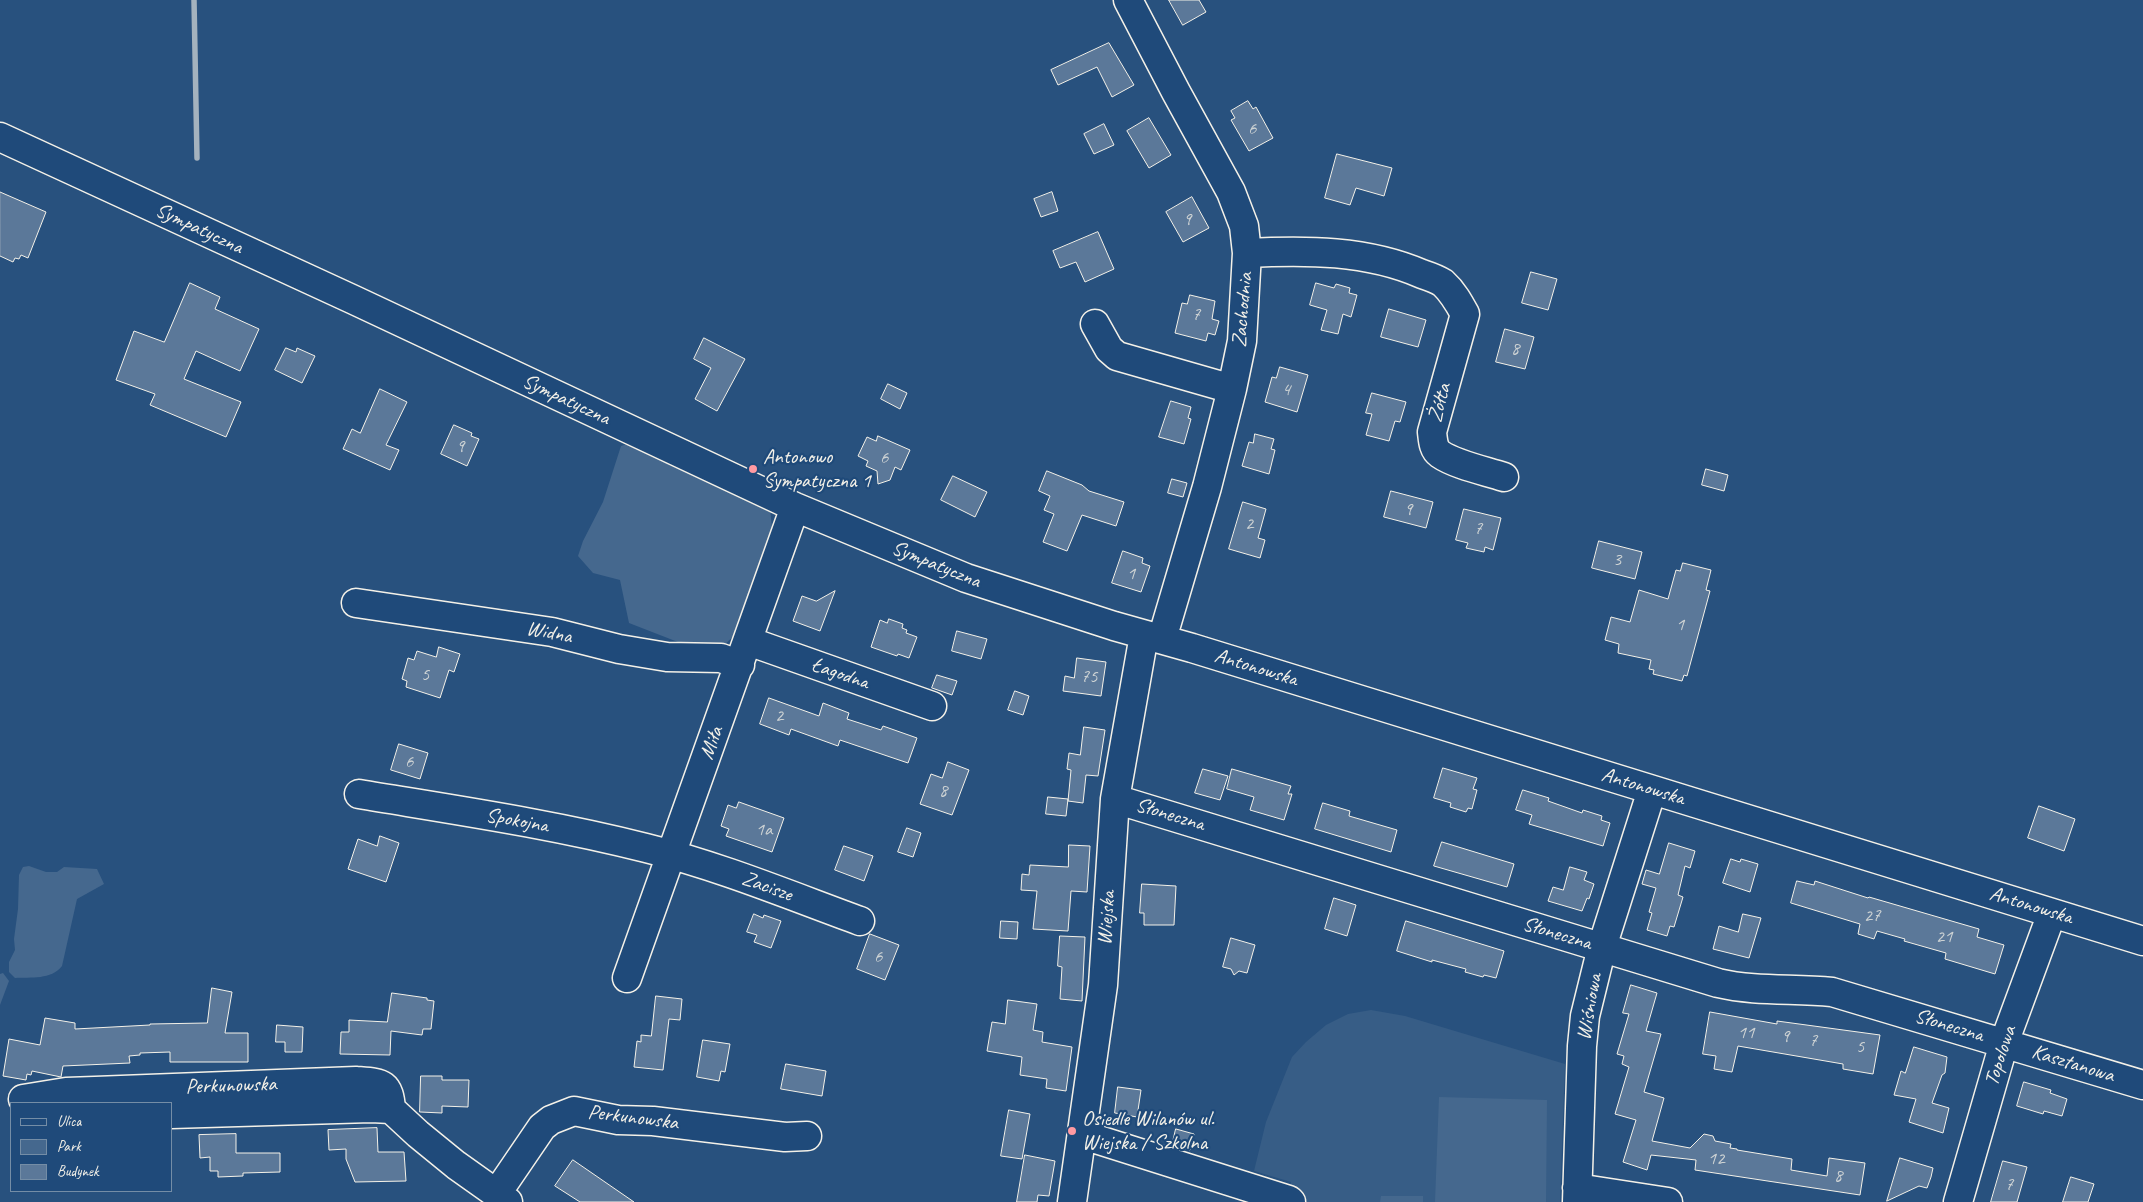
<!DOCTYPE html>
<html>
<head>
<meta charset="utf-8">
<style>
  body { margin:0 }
  #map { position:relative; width:2143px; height:1202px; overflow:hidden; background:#28517e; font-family:Caveat,sans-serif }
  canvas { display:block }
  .legend { position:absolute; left:10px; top:1102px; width:162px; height:90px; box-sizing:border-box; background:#1f4a7a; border:1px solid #748da6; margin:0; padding:6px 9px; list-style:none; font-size:15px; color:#f4f1e8 }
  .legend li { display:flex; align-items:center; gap:10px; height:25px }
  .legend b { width:25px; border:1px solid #748da6 }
</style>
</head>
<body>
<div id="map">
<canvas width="2143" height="1202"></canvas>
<ul class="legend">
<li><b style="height:6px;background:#1f4a7a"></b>Ulica</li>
<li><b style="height:14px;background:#45688e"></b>Park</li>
<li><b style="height:14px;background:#5b7899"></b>Budynek</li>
</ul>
</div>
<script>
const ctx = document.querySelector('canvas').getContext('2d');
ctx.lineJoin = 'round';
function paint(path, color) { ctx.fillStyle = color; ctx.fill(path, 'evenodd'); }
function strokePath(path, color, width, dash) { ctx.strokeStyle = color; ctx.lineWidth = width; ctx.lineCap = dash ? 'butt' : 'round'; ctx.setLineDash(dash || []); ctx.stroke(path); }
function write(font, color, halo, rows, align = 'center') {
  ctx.font = font + ' Caveat,sans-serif'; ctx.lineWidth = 4.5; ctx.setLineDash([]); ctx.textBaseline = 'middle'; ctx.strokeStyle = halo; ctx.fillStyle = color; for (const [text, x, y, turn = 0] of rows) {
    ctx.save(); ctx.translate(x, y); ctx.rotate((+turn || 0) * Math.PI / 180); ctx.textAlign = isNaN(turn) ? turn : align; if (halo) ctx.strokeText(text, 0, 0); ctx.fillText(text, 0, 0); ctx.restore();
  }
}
paint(new Path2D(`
  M1371,1010L1405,1016L1565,1064L1560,1202H1286L1291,1182L1254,1171L1266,1122L1292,1057L1306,1042L1326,1025L1348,1014Z`), '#375d86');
paint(new Path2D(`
  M631,443L770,508L772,528L740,630L721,648L683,644L629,623L620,580L593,573L578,556L583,541L603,502L621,446Z
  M29,866L46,872H57L64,867L97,869L104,884L77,899L62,966C51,980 31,977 15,978L9,972V962L15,950L14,939L18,909L19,875L23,867Z
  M3,973L9,981L0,1005V974Z
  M1439,1097L1547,1100L1546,1202H1435Z
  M1381,1196H1423V1202H1380Z`), '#45688e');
strokePath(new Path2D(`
  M194,0L197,158`), '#a4b2be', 5.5);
const building = new Path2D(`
  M1169,0H1199L1206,12L1183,25Z
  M1109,43L1134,85L1112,97L1097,67L1058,85L1051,70Z
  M1248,101L1253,109L1256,107L1273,138L1249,151L1231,120L1235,118L1231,111Z
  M1149,118L1171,155L1149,168L1127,131Z
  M1104,124L1114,145L1094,154L1084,134Z
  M1337,154L1392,168L1384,196L1356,188L1350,205L1325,198Z
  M0,192L46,212L28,258L21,255L19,259L15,258L13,262L0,256Z
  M1052,192L1058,211L1041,217L1034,199Z
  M1192,197L1209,228L1183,242L1166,212Z
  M1098,232L1114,269L1085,282L1076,262L1060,268L1053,251Z
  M1531,272L1557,279L1548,310L1522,303Z
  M190,283L220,297L215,309L259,329L240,371L196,351L184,379L241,402L226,437L150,405L155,394L116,380L134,331L164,342Z
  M1316,283L1334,288L1336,284L1350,288L1349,293L1357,295L1351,317L1343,314L1338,334L1321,330L1327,310L1310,305Z
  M1190,295L1215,301L1212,319L1219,321L1215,335L1208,333L1206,341L1175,333L1182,303L1187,304Z
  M1389,309L1426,320L1418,347L1381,337Z
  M1505,329L1534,337L1525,369L1496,362Z
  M704,338L745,359L717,411L695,399L711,368L694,359Z
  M286,348L296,352L297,348L315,356L302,383L275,370Z
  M1280,367L1308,375L1297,412L1265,402L1272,377L1276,378Z
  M888,384L907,393L900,409L881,399Z
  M380,389L407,402L386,445L399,450L390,470L343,449L352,429L360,433Z
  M1372,393L1406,402L1400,422L1395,421L1389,441L1366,435L1372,414L1366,413Z
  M1171,401L1191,407L1188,418L1191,419L1184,444L1159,437Z
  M454,425L472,433L471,436L479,439L467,466L441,454Z
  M1255,434L1274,439L1271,449L1275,450L1269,474L1242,466L1249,442L1253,443Z
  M878,436L910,450L901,470L895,467L890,480L878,484L877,471L866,466L868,461L858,456L867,437L876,441Z
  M1706,469L1728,475L1724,491L1702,485Z
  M1047,471L1082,485L1089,491L1124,502L1116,526L1082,515L1067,551L1043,542L1054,514L1044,510L1050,496L1039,491Z
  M953,476L987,492L975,517L941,500Z
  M1172,479L1187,483L1183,497L1168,493Z
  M1391,491L1433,502L1426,528L1384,517Z
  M1243,502L1266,509L1258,538L1265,540L1260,558L1229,549Z
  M1464,509L1501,518L1493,550L1485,547L1484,552L1466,548L1468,543L1456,540Z
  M1599,541L1642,552L1635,579L1592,568Z
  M1123,551L1143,558L1142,563L1150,566L1141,592L1112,583Z
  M1683,563L1711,570L1706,590L1710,591L1687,676L1684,675L1682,681L1653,674L1654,670L1649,669L1651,660L1618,653L1619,644L1605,640L1611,617L1630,622L1639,590L1668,599L1676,570L1680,571Z
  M835,591L820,631L793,621L802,596L816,601Z
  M889,619L903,624L902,628L907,630L906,633L917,637L909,658L898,654L897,656L871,647L880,620L887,623Z
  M957,631L987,639L981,659L952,651Z
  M439,647L460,654L454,672L449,670L440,698L406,687L407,681L402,679L408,658L414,660L417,651L436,657Z
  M1077,658L1106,662L1101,696L1063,691L1065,676L1074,678Z
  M937,675L957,681L952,695L932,688Z
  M1015,691L1029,696L1023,715L1008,710Z
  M769,698L819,716L823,703L849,713L847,719L881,730L883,726L917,738L908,763L840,740L838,746L791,729L789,735L760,724Z
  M1084,727L1105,730L1098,776L1086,775L1083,803L1068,801L1071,770L1067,769L1069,753L1080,755Z
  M399,744L428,753L420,779L391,770Z
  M948,762L969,770L952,815L920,804L931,774L942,778Z
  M1443,768L1477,778L1473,789L1477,790L1472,809L1468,808L1466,812L1450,807L1451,803L1434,798Z
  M1203,769L1228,776L1220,800L1195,793Z
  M1232,769L1291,786L1288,794H1292L1284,820L1250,810L1254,797L1227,789Z
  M1523,790L1549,798L1548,801L1582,813L1583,810L1602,816L1601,820L1610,823L1603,846L1529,824L1532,815L1516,810Z
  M1048,797L1068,799L1066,816L1046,814Z
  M739,802L784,818L772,852L726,836L729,829L721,826L728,805L736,808Z
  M1323,803L1350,811L1349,816L1397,830L1391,852L1315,829Z
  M2039,806L2075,819L2064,851L2028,838Z
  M907,828L921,833L913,857L898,852Z
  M380,836L399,843L386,882L348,869L358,839L377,846Z
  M1442,842L1514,864L1507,887L1434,866Z
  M1669,843L1695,851L1690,868L1685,866L1678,895L1683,897L1674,927L1670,926L1667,936L1647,930L1652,913L1649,912L1656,888L1642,884L1646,870L1659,874Z
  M1069,845L1090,846L1087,892L1071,891L1068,931L1033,929L1037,891L1021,890L1022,874L1029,875L1030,865L1068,867Z
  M844,846L873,856L864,881L835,870Z
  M1731,859L1740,862L1741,859L1758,864L1750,892L1723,883Z
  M1570,867L1587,872L1584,880L1594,884L1589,899L1587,898L1582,911L1548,901L1553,887L1563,890Z
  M1797,881L1814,885L1815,881L1868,898L1869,897L1979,929L1977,937L2004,945L1995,974L1945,959L1946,953L1904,941L1905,939L1877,931L1874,939L1858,934L1860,924L1791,903Z
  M1142,884L1176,886L1174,925H1144V913H1140Z
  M1334,898L1356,905L1347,936L1325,929Z
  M754,914L763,918L764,915L781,921L771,948L754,942L757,935L747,932Z
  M1743,914L1761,918L1749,958L1713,949L1719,926L1738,932Z
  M1001,921L1018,922L1017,939L1000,938Z
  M1406,921L1504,951L1496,978L1484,975L1483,977L1465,972L1466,969L1432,960V962L1397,951Z
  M870,934L899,945L885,980L857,969Z
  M1060,936L1085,937L1082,1001L1060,999L1062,967L1058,966Z
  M1231,938L1255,945L1247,973L1239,971L1234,975L1231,969L1223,967Z
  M1631,985L1657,993L1646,1031L1661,1034L1644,1092L1664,1098L1652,1141L1690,1148L1704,1134L1713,1136L1715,1141L1731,1144L1730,1148L1737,1149V1150L1792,1159L1791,1170L1827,1176L1829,1158L1865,1163L1860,1195L1695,1170L1696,1160L1651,1155L1647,1170L1623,1162L1636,1120L1615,1114L1629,1067L1622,1064L1624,1056L1617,1054L1629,1014L1623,1013Z
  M212,988L232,992L225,1033H248V1062H170V1052L140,1053V1055L129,1056L130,1063L63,1066L61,1077L32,1071L31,1075L27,1074L26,1080L3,1076L9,1039L40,1045L45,1018L75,1023V1029L150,1025V1024L207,1023Z
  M392,993L427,998V1000L434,1001L431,1029H423L422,1035L391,1031L390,1055L340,1054L341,1032H349V1020L387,1022Z
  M656,996L682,999L680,1020L669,1019L663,1070L634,1067L637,1041L641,1042V1035L651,1036Z
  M1008,1000L1037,1004L1033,1030L1043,1032L1042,1042L1072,1047L1066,1091L1046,1088L1047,1079L1020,1075L1022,1057L987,1051L992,1022L1005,1024Z
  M1710,1012L1777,1024V1021L1880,1035L1873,1074L1843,1069V1064L1738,1046L1732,1072L1714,1069L1716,1056L1703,1054Z
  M277,1025L303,1027L302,1052H285V1042H276Z
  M703,1040L730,1044L725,1072L721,1071L719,1081L697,1077Z
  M1914,1047L1947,1057L1945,1073L1942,1075L1932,1103L1949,1108L1943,1133L1909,1122L1916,1099L1894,1095L1901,1071L1905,1073Z
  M786,1064L826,1071L822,1096L781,1089Z
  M421,1076H442V1080H469L468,1107L442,1106V1113L420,1112Z
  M2024,1082L2051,1090L2050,1093L2067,1099L2062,1116L2044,1111L2043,1114L2017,1106Z
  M1118,1087L1141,1090L1137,1117L1115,1113Z
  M1009,1110L1030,1114L1022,1159L1001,1156Z
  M377,1128L378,1152H404L406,1181L355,1182L346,1159V1149L329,1150L328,1130Z
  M1176,1129L1194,1134L1190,1150L1172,1146Z
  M236,1134V1153H280V1172L243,1173V1176L218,1177V1171H210V1157L200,1158L199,1135Z
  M1025,1155L1055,1161L1049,1196L1038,1195L1037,1202H1017Z
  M1900,1158L1933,1168L1931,1177L1927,1188L1919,1186L1887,1201Z
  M573,1160L634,1202H580L555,1186Z
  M2003,1161L2027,1167L2017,1202H1991Z
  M2071,1177L2094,1184L2088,1202H2063Z`);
paint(building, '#5b7899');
strokePath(building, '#f4f1e8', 1);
const minor = new Path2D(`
  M1128,0L1176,92L1231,192L1244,226L1247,253L1242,341L1232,389L1207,487L1162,639
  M0,137L354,300L795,507L966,578L1114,626L1192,648L2143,941
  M1247,253C1306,250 1367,250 1422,274C1428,276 1437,279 1443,283C1453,292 1459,303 1465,314L1432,432C1433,440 1433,449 1440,454C1456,465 1486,471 1504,477
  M1095,324L1109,349L1117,356L1232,389
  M356,603L552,632L619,649L667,657L721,658L740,665
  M748,641L932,706
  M359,794C455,810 552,824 646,848C719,866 789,895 860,921
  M1115,799L1718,983C1756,992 1794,988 1832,992L2143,1085
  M627,978L795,507
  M23,1099L66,1092L95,1091L356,1081C382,1083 389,1082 391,1109
  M171,1114L371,1108L391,1109L418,1134L456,1165L508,1202
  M1083,1135L1289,1200L1291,1202
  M1577,1188L1668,1202
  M497,1193L542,1127L551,1120L574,1111L618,1120L653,1121L785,1137L807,1136
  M1072,1202L1103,985L1115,799L1144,635
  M1577,1202L1582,1046L1585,1016L1602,947L1652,790
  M1958,1202L2004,1043L2052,913`);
strokePath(minor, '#f4f1e8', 31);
strokePath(minor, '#1f4a7a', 28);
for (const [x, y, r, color] of [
  [753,469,5,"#ff9aa2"],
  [1072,1131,5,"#ff9aa2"]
]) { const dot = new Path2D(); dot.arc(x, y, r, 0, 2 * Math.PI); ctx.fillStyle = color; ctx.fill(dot); strokePath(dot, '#1f4a7a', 2); }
write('19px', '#ced3d4', null, [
  ["6",1252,129],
  ["9",1187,220],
  ["7",1196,315],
  ["8",1515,349],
  ["4",1286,390],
  ["9",460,447],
  ["6",884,458],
  ["9",1408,510],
  ["2",1249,524],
  ["7",1478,529],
  ["3",1617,560],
  ["1",1131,574],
  ["1",1680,625],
  ["5",425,675],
  ["75",1089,677],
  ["2",779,716],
  ["6",409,762],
  ["8",943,791],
  ["1a",764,830],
  ["27",1872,916],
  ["21",1944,937],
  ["6",878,957],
  ["11",1746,1033],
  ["9",1785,1037],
  ["7",1813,1041],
  ["5",1860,1047],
  ["12",1716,1159],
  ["8",1838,1176],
  ["7",2009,1185]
]);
write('21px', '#f4f1e8', '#1f4a7a', [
  ["Sympatyczna",199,229,25],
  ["Zachodnia",1243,310,-85],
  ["Sympatyczna",566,400,25],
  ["Żółta",1440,403,-75],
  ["Sympatyczna",936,565,22],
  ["Widna",549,633,11],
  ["Antonowska",1256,668,17],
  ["Łagodna",840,674,19],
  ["Miła",712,743,-70],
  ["Antonowska",1643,787,17],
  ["Słoneczna",1170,815,17],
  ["Spokojna",517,821,10],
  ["Zacisze",767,887,20],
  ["Antonowska",2031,906,17],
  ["Wiejska",1107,918,-86],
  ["Słoneczna",1557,934,17],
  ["Wiśniowa",1590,1007,-80],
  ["Słoneczna",1949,1026,17],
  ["Topolowa",2001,1056,-72],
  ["Kasztanowa",2073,1064,17],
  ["Perkunowska",231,1086,-2],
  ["Perkunowska",633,1118,7]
]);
write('21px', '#f4f1e8', '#1f4a7a', [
  ["Antonowo",763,457],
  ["Sympatyczna 1",763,481],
  ["Osiedle Wilanów ul.",1082,1119],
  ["Wiejska / Szkolna",1082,1143]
], 'left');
</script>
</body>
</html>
